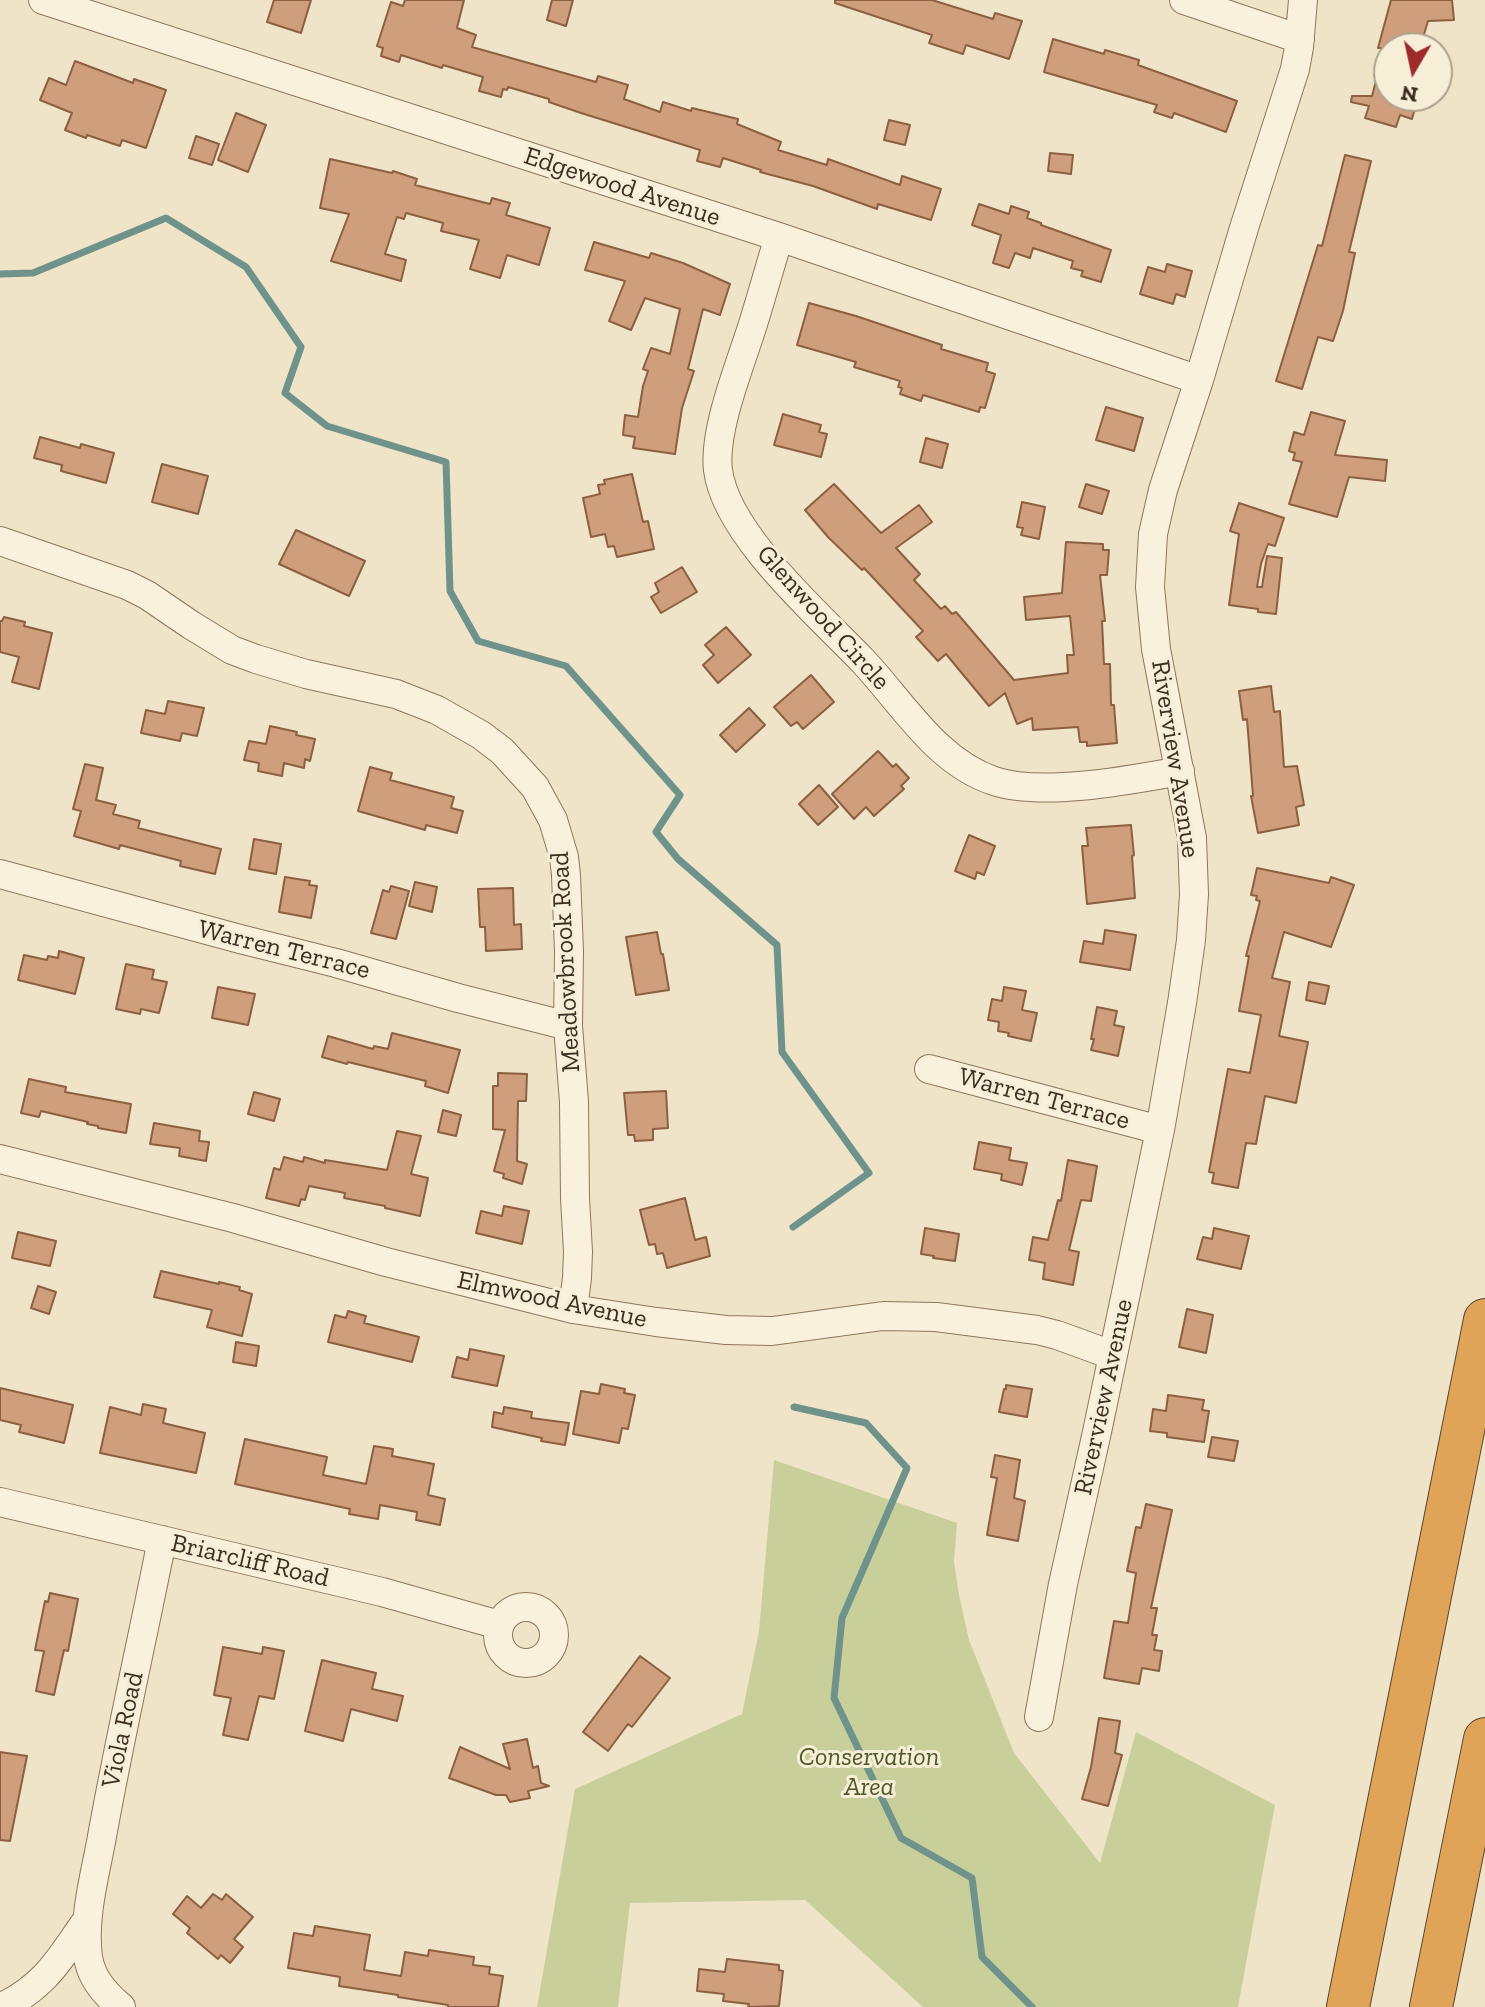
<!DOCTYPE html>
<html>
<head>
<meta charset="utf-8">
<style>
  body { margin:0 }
  #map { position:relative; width:1485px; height:2007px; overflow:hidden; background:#f0e4c8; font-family:"Zilla Slab",serif }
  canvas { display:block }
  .north { position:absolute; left:1373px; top:32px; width:80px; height:80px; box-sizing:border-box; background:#f7eed8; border:2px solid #ada18e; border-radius:50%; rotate:189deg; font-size:22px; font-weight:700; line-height:32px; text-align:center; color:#3d2e20 }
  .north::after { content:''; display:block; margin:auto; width:28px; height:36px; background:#9e2a2b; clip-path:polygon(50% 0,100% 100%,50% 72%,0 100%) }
</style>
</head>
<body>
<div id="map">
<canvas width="1485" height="2007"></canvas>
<div class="north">N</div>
</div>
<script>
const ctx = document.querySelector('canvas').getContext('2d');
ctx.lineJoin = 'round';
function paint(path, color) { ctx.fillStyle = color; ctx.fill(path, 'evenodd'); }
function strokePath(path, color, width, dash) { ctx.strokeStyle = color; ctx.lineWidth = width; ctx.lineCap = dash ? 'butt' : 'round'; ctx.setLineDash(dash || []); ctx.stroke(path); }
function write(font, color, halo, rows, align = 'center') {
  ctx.font = font + ' "Zilla Slab",serif'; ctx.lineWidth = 6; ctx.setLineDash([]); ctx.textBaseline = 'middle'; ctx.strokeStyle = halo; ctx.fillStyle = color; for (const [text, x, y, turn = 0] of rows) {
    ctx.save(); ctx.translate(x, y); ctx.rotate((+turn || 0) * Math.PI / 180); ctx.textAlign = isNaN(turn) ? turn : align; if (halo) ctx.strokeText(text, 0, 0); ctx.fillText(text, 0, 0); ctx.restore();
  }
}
paint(new Path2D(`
  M774,1460L957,1523L954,1562L959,1595L969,1640L1014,1753L1100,1863L1136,1732L1275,1805L1238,2007H923L805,1900L630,1903L618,2007H537L575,1789L742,1714L759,1631Z`), '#c9cf9b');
strokePath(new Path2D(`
  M0,274L33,273L166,218L246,267L301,347L285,393L327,426L446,462L450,591L478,641L566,666L680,795L656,832L678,859L777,945L782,1052L869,1173L793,1227
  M794,1407L866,1423L907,1468L842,1618L834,1698L901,1838L972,1878L982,1957L1032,2007`), '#6f938a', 7);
const building = new Path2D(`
  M274,0H311L301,33L267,22Z
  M405,0H464L457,28L476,35L472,47L596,82L598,76L628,85L624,99L660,112L663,102L691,111L692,108L738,119L737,124L781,142L778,150L827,165L828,159L900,185L902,176L941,189L931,220L878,204L877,209L813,186L760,172L761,170L723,158L720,167L697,161L700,150L581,113L549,102V99L508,87L507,90L503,89L501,97L479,91L483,77L443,65L442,68L401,55L399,62L381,56L383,48L377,46L391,2L403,6Z
  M552,0H573L566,26L547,20Z
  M835,0H932L993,19L995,13L1022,21L1009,59L966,45L963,54L929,43L932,35L835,3Z
  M1391,0H1452L1454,20L1428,21L1420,48H1378Z
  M1053,39L1104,54L1105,50L1139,60L1138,65L1237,101L1226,132L1174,113L1172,118L1154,112L1157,105L1044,72Z
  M1383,54L1389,55V96H1405V98L1417,101L1412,119L1400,115L1396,127L1365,118L1369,106L1351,102L1352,96H1372Z
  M75,61L133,83L134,79L166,90L146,148L122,140L120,146L87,135L86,138L65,130L72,113L40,100L49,78L66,85Z
  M236,113L266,125L248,172L218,160Z
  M889,120L910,125L905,145L884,140Z
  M196,136L219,144L212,165L189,158Z
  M1050,153L1073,155L1071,174L1048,171Z
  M1345,155L1371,161L1349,252L1355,253L1343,311L1333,341L1318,337L1302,389L1276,381L1318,245L1322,246Z
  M330,159L392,173L393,171L417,179L415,185L490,204L492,198L510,203L506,215L550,228L539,265L507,255L500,278L470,269L479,240L441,231L443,223L406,213L404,219L397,217L385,254L406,260L401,281L331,261L349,214L320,208Z
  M979,204L1009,214L1011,206L1029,212L1027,218L1041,223V225L1111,250L1101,282L1081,276L1083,271L1071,268L1073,261L1033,248L1030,258L1015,253L1009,268L993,263L1001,235L972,225Z
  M594,242L649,258L651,253L683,263L730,284L720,315L703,309L688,369L694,371L682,408L675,454L633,448L635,437L623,435L625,415L638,417L643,386L648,371L643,369L651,348L670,354L680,309L645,298L631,330L609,321L625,281L585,270Z
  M1167,264L1192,271L1185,297L1176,294L1173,304L1140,294L1148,267L1165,272Z
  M809,303L856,316L942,345L941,349L988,363L986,371L995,374L985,408L980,407L979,412L923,395L921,401L900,394L902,388L898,387L900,381L854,367L856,362L797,345Z
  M1106,407L1143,418L1134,451L1096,440Z
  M1311,412L1345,421L1335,455L1387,460L1385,481L1349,477L1337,517L1289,504L1302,462L1293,460L1295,453L1289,451L1294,432L1304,435Z
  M783,414L821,425L819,432L827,434L821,457L774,445Z
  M40,437L80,448L81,444L114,453L106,483L61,471L62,465L34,458Z
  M926,438L948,444L942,468L920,462Z
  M162,464L208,476L198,514L152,502Z
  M632,474L643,522L648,521L654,549L617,557L614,546L608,547L605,534L591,537L583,498L600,494L598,485L605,484L604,480Z
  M834,484L881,533L919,505L932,522L896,548L920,574L914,580L941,609L945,606L952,614L956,612L1014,680L1068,673L1067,655H1074L1070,616L1026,620L1024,597L1062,593L1066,542L1103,544V550H1109L1107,575H1100L1105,621H1102L1104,664H1110L1111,705H1114L1117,743L1087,746V742H1080L1078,727L1033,730L1032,718L1017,724L1005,693L989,706L946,654L938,661L916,637L923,631L864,568L862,570L828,537L805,510Z
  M1086,484L1109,491L1102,514L1079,507Z
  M1022,502L1045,507L1039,539L1021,535L1023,528L1017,527Z
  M1239,503L1284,518L1275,546L1268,544L1261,564L1257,587H1262L1267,556L1282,558L1276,614L1258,612V609L1229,605L1239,534L1230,531Z
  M296,530L365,561L349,596L279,564Z
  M682,567L697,592L661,613L651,597L659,592L655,583Z
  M4,617L25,622L24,626L52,633L39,689L12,682L19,657L0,652V621H2Z
  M726,627L751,655L718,683L703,665L714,655L705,645Z
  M811,675L834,702L803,729L797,722L791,726L774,707Z
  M1271,686L1274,712L1280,711L1284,767L1297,766L1304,805L1296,807L1299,825L1258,833L1251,796H1253L1247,719L1243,720L1239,691Z
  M168,701L204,708L197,736L182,733L180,741L141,733L146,710L165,714Z
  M749,708L765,725L736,752L720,735Z
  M270,726L297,732L296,735L315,739L310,761L305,759L304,768L284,763L282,776L258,771L259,763L244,760L249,741L266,744Z
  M878,751L893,767L896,764L909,778L901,786L904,789L874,816L866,807L854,819L832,794Z
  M85,764L103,768L96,800L116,805L113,814L140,821L138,828L221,849L215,874L180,866L181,861L120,845L119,849L74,836L81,811L73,809Z
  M370,767L392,773L390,780L454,797L451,808L463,811L457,833L426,825L425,830L358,811Z
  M819,785L838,807L818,825L799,804Z
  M1131,825L1134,855L1132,856L1135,898L1087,904L1082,846H1088L1086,828Z
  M969,835L995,846L984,875L977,872L975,879L955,871Z
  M254,839L281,844L276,874L249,869Z
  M1257,868L1329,883L1331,877L1354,885L1331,947L1284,932L1272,978L1290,982L1279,1036L1308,1042L1296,1103L1265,1096L1256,1144L1246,1143L1238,1188L1212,1183L1214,1173L1209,1172L1228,1069L1250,1073L1261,1015L1239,1011L1249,956H1246L1260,901L1256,900L1257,896L1251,895Z
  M285,877L310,881L309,885L317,886L311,918L279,912Z
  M415,882L437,887L432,912L409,906Z
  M391,886L409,891L396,939L371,933L383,890L389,892Z
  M513,888L514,925L521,924L522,949L486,951L485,927H480L478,889Z
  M1105,930L1136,935L1130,970L1080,962L1084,941L1103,944Z
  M657,932L661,954H663L669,990L636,995L626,937Z
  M59,951L84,958L75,994L18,980L24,955L47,960L48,956L58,958Z
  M126,964L154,970L152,979L167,982L159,1013L141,1009L140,1014L116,1009Z
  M1309,982L1329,986L1325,1004L1306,1000Z
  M218,987L255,994L248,1025L212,1018Z
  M1004,987L1026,991L1022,1010L1037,1013L1031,1041L1008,1036L1009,1033L998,1031L999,1022L988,1020L992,999L1002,1001Z
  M1097,1007L1117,1011L1114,1025L1124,1027L1118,1056L1091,1050L1094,1039H1091Z
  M392,1033L460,1050L448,1093L425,1086L426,1081L348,1062L347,1064L322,1057L328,1036L373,1049L374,1046L388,1049Z
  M498,1073L527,1074L526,1101H518L517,1161L527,1164L522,1184L503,1178L504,1174L494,1171L505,1130L493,1129V1086H498Z
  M29,1079L66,1087L65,1092L131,1104L126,1133L98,1128V1126L87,1124L88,1122L41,1111L39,1117L21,1113Z
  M666,1091L668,1128L653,1129V1140L635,1141L634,1135H628L624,1093Z
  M254,1092L280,1099L274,1121L248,1114Z
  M443,1110L461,1115L456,1136L438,1132Z
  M154,1123L200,1131L199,1141L209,1142L206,1161L179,1156L180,1148L150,1144Z
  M397,1131L421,1136L411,1174L428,1178L420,1216L385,1208V1206L344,1198L345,1193L309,1186L305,1200L301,1199L299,1206L266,1198L274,1168L280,1170L284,1157L303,1162L304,1157L325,1163V1160L387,1170Z
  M979,1142L1011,1148L1009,1160L1027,1163L1022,1185L1001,1180L1002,1174L974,1169Z
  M1068,1160L1097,1166L1091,1201L1081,1200L1069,1250L1079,1252L1073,1285L1043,1279L1045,1263L1029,1260L1033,1237L1048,1240L1058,1200L1061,1201Z
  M685,1198L695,1240L706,1237L710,1256L667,1268L663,1253L657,1254L655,1244L649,1245L640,1210Z
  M504,1206L529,1211L522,1244L476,1233L481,1211L502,1216Z
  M925,1228L959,1234L955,1261L933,1258L934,1256L921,1254Z
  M1214,1228L1249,1236L1241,1269L1197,1259L1203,1237L1212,1239Z
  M18,1232L56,1241L50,1266L12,1258Z
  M161,1271L219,1284V1282L240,1287L239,1290L252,1294L242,1336L207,1327L212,1310L154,1297Z
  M38,1286L56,1292L49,1314L31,1308Z
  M1187,1309L1213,1315L1206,1353L1179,1347Z
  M348,1311L366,1316L364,1323L419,1337L412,1362L328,1342L335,1315L346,1318Z
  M236,1342L259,1346L256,1366L233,1362Z
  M470,1349L504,1356L497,1386L452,1377L457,1357L468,1360Z
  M601,1384L625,1389L624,1393L635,1395L628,1429L622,1428L619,1443L573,1434L581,1391L599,1394Z
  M1006,1385L1032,1389L1027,1417L999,1412L1004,1389H1006Z
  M0,1388L73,1405L64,1443L19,1432L21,1425L0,1420Z
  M1168,1395L1204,1400L1202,1410L1209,1411L1204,1442L1167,1437V1433L1150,1431L1153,1409L1166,1411Z
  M143,1404L166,1409L163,1423L205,1433L196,1473L100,1453L110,1407L141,1415Z
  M504,1407L532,1412L531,1418L569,1423L565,1445L541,1441L542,1438L492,1427L494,1412L503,1414Z
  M1212,1437L1238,1441L1234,1461L1208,1457Z
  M245,1439L327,1457L323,1475L366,1484L374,1446L393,1449L392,1456L434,1464L428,1495L445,1499L440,1525L416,1520L417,1512L380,1505L378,1519L349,1514L350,1509L235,1484Z
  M995,1455L1020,1460L1014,1498L1025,1501L1018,1541L987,1535L997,1478L991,1477Z
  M1146,1504L1172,1510L1151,1608H1157L1152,1635H1157L1154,1650L1162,1651L1159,1671L1142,1668L1139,1684L1104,1678L1114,1621L1128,1623L1136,1573L1127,1571L1136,1527L1141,1528Z
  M50,1593L78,1599L68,1651L64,1650L54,1695L36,1691L44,1651L35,1650L45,1601L48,1602Z
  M223,1647L262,1654L263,1647L284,1651L274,1699L259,1696L248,1740L223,1735L231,1698L214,1695Z
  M640,1656L670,1678L632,1727L628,1724L608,1751L583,1732Z
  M322,1660L376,1673L372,1689L403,1696L397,1721L351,1709L343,1741L305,1731Z
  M1099,1718L1120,1721L1115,1753L1122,1755L1108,1806L1082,1799L1091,1767Z
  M527,1739L533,1768L538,1766L541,1783L549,1786L528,1791L530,1798L510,1802L506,1795H496L449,1778L460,1747L510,1769L503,1744Z
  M0,1752L27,1756L10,1841L0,1840Z
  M213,1894L222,1900L226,1894L253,1917L234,1939L243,1947L230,1963L221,1955L218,1959L187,1933L190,1928L173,1914L187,1896L201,1908Z
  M315,1926L370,1935L364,1970L401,1976L405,1952L428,1956L429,1950L474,1957L473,1965L490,1967L489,1974L503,1976L498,2007H448V2005L398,1997V1995L339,1986L340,1977L288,1968L294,1933L313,1936Z
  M727,1959L779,1965V1970L783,1971L779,2006L748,2007L749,2004L723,2001L724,1994L697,1991L699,1969L725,1972Z`);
paint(building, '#cf9f7d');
strokePath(building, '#8d5f41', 2);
const minor = new Path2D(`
  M43,0L779,237L1199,380
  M1184,0L1300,39
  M779,237C770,266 762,295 753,324C741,363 713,430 718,470C726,534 818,614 862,660C902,702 936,762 994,781C1042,797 1130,780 1180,771
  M0,541L127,585L147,595L191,625L232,650L256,659L306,674L396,694L437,710L481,735L502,751L535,787L553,820L564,857L566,875L569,951L568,1026L574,1102L575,1198L578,1252L577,1278L573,1309
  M0,874L240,939L336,963L458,998L568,1026
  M929,1069L1160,1130
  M0,1159L233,1218L386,1262L573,1309L656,1322L726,1330L772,1331L883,1316L936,1317L1037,1330L1057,1335L1112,1355
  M0,1502L382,1592L499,1625
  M498 1635a28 28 0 1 1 56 0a28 28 0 1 1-56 0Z
  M1039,1717L1063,1584L1097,1432L1160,1130L1182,1003L1191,940L1194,894L1192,838L1156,649L1150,587L1153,534L1163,490L1199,380L1244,228L1295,69L1299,47L1303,0
  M2,2007C46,1986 60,1958 87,1920
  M121,2007C105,1994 91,1978 88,1957C83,1919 94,1879 101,1842C119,1741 142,1641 162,1540`);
const highway = new Path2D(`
  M1348,2007L1485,1320
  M1431,2007L1485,1739`);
strokePath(minor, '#8d765c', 30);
strokePath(highway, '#5b4430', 44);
strokePath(minor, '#faf1dc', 28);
strokePath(highway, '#e0a458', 42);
write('26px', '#3d2e20', '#f7eed8', [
  ["Edgewood Avenue",622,187,18],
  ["Glenwood Circle",823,618,48],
  ["Riverview Avenue",1175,759,81],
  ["Warren Terrace",284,950,14],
  ["Meadowbrook Road",566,962,-93],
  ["Warren Terrace",1044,1099,15],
  ["Elmwood Avenue",552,1300,12],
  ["Riverview Avenue",1104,1397,-78],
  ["Briarcliff Road",250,1561,13],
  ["Viola Road",123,1730,-78]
]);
write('italic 26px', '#4d5a26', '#f7eed8', [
  ["Conservation",869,1758],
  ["Area",869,1788]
]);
</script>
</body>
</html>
